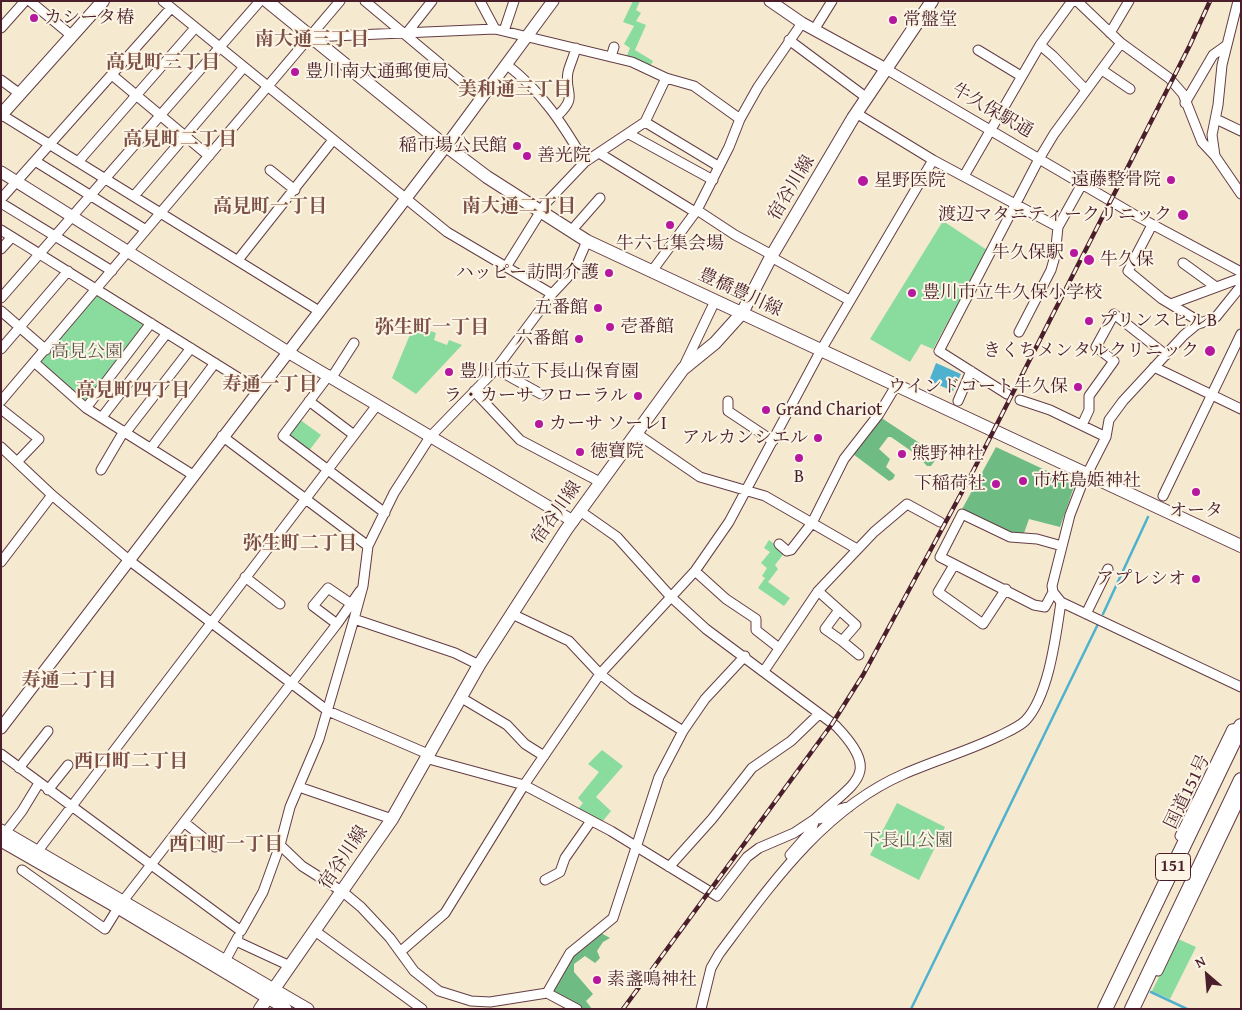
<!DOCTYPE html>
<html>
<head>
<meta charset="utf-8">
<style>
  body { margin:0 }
  #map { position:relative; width:1242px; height:1010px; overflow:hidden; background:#f5e9d0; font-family:"Gentium Book Plus",serif }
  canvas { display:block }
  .frame { position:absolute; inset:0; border:2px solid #4a1f2b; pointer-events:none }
  .north { position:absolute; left:1182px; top:950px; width:50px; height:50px; -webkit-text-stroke:4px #fcf5e5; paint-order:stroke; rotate:333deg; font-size:14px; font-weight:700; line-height:20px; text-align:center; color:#4a1f2b }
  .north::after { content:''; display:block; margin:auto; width:18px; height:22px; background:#4a1f2b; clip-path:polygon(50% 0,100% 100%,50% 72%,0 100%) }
</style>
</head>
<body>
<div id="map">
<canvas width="1242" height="1010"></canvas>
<div class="frame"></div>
<div class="north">N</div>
</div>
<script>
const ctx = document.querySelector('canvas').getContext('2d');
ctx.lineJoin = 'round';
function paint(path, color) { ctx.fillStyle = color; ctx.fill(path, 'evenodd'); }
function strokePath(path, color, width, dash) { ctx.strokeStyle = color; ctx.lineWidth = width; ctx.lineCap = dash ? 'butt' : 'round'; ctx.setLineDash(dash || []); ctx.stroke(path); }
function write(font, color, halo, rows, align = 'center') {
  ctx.font = font + ' "Gentium Book Plus","Noto Serif JP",serif'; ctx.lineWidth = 4; ctx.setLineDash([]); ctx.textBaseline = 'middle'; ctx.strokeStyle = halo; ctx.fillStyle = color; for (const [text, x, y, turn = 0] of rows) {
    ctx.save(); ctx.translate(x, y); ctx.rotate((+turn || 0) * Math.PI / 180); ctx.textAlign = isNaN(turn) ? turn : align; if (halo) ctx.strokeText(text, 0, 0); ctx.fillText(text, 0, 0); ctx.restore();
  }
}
paint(new Path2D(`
  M633,1H640L636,10L641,13L636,21L646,25L635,50L653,61L649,68L626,58L630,48L624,44L634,26L623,22Z
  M943,221L987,250L933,349L921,344L910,362L870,339Z
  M96,295H100L146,325L87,401H84L40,361Z
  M414,325L436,333L434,340L447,345L449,340L462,345L416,394L392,378Z
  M299,419L321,435L308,452L287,435Z
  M769,540L785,552L775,565L778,569L768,582L790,598L784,606L758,588L765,578L762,576L767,568L761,563L770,552L764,548Z
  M602,750L623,766L596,797L611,811L602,822L578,809L583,803L578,798L599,772L588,764Z
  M897,803L945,827L919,880L870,855Z
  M1178,939L1196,947L1170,999L1152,991Z`), '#89dc9d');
paint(new Path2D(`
  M880,417L921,444L938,452V456L931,466H927L917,455L891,437H888L879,449L890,459L886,467L895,475L893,479L889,481L853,454Z
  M996,447L1075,484L1060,527L1029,519L1023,536L1010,534L961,511Z
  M601,933L610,938L603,942L597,951L600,958L595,963L585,956L574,964V972L593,994L586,1001L592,1009H583L551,992L572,954Z`), '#6ebc84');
paint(new Path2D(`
  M936,363L961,374L953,391L929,381Z`), '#4eb1cd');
strokePath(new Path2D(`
  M1103,614L1148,517
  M1151,992L1187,1009
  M911,1009L1098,624`), '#4eb1cd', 2.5);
const minor = new Path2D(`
  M30,1L72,36
  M163,1L447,232L552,294
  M365,1L481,98
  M480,1L495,29
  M1077,1L1121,43L1169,78L1183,94L1202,142L1215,156
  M1238,1L1222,65L1218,105L1212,135L1215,156L1241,194
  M1,28L25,1
  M814,30L832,1
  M504,31L514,1
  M1110,33L1129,1
  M406,34L432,1
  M310,37L495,29L632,62L666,78L694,86L740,119
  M789,40L867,98
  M1040,45L1053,56L1086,90
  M978,50L1021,76
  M611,57L614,47
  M506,64C542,92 562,123 585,162
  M886,69L1133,214L1241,272
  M1102,70L1130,89
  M112,75L209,156
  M1,80L20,94
  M1185,103L1213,55L1227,45
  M856,113L933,160L1058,227
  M2,115L319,311
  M557,116C579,96 564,94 568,72C570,64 574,56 576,48
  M1216,119L1241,131
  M645,122L718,166
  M629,134L713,180
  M599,153L695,212
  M35,161L146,230
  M78,162L195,28
  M270,170L295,190
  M964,176L1040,45L1072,1
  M134,196L244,67
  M1,199L171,8
  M1,203L112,271
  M697,210L735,235L772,255
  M1152,225L1128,271L1162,299L1202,323
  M1,230L258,390
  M571,231L600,198
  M1,249L12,237
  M771,257L849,300
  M238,260L333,140
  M1183,263L1216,287
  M506,267L546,203L585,162L645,122L666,78
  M652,271L697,210L729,147L740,119L758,87L802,23
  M1,298L260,1
  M1171,304L1241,278
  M1,311L46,350
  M1019,332L1051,270L1055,256L1058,227L1082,184
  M1,349L68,271
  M34,362L86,408L193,475
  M684,366L715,301
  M1154,367L1241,409
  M496,369L541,394
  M329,375L283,436L385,513
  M332,377L354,343
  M474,391L520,440L600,482
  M1007,394L939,351L1039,159L1054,134L1121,43
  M1020,400L1050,410L1106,437
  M1,401L340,1
  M309,401L354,435
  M728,401V411L773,441
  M958,401L971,371
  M86,408L151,323
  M1,409L39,439L17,462
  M102,417L167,333
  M1082,425L1089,410V396L1114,361L1096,347L1114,314L1166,355
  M126,432L191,348
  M636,433L700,477L765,496L857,549
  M222,436L368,546
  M1,447L52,495L130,561L328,711L428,754
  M151,448L215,363
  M101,470L124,431
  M1163,496L1241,334
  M580,511L617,537L671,597L706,629L836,726C883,775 854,782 815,819C827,820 836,807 849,807
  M779,544L787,551L791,550L812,523L844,459L879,414L897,384
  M1,562L52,495
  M954,565L938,592L983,624L1006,589
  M695,571L726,599L756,619V630L779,648
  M245,577L280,604
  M818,591L856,625L842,641L859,655
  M1053,592L1045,607L1034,605L940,557L962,514L1010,537L1037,539L1062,546
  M1061,602L1241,687
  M839,610L825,629L842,641
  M512,614L569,641L600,674L632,699L683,731
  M1086,614L1108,569
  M354,619L455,653L479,665
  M337,624L313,606L328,588L350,603
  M764,671L818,591L874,532L907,504L940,522
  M460,697L507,725L525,744L544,756
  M1,754L241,931L263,892L280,845L290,807L319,739L354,619L363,586L368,546L394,493L430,437L496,369L552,294L567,278L577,264L587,241
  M425,758L524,785L611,831L717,896L747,857L759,848L794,833L815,819
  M19,768L48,731
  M299,787L392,819
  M48,790L68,765
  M185,823L215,847
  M5,833L22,811L39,783
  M1180,836L1232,729L1240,728
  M280,845L302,866L343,892L361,907L390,938L414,971L439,991L471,1001L490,1002L547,993L577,1009
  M37,852L377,405
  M790,855L811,831L815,819
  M669,867L712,819L752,768L791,741L819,714
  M22,870L105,929L118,908
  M545,880L560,872L565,858L591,821
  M123,901L337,624L360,591
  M315,931L422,1009
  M236,941L290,966
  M400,952L445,913L524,785L600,674L695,571L729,522L821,350L933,160
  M225,961L238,937
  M1158,971L1241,797
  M547,993L570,953L613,918L659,777L683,731L705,699L745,656
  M701,1009L711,968L719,954C770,886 823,809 904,774C936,760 968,751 999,736C1007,732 1019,727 1025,721C1049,696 1056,635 1061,602L1053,592L1052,586L1070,515L1082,484L1106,437L1109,420L1123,401L1184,335L1196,325L1216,317L1241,286`);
const tertiary = new Path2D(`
  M770,1L802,23L886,69
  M1,172L296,357L573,521
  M1,728L452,138L553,1
  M1,830L308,1009
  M1,841L118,908L286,1009`);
const secondary = new Path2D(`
  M267,1L438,140L487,177L587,241L1241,546
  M1,115L103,1
  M260,1009L392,819L479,665L566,530L683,369L715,343L742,313L772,255L853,118L932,1`);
const trunk = new Path2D(`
  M1105,1009L1241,726
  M1132,1009L1241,780`);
strokePath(minor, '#643d44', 11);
strokePath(tertiary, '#643d44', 13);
strokePath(secondary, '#643d44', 14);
strokePath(trunk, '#643d44', 16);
strokePath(minor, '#fff', 9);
strokePath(tertiary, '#fff', 11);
strokePath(secondary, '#fff', 12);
strokePath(trunk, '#fff', 14);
const rail = new Path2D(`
  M623,1009L832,724L863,675L969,479L1190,45L1210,1`);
strokePath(rail, '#4a1f2b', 4.5);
strokePath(rail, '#fcf5e5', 2.5, [8]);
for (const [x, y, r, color] of [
  [34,18,5,"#b5179e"],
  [893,20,5,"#b5179e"],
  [295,72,5,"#b5179e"],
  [517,146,5,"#b5179e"],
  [527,156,5,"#b5179e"],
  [1171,180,5,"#b5179e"],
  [863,181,6,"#b5179e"],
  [1183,215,6,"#b5179e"],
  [670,225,5,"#b5179e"],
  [1074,253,5,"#b5179e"],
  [1089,260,6,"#b5179e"],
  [609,273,5,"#b5179e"],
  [912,293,5,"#b5179e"],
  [598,308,5,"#b5179e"],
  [1089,321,5,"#b5179e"],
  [610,327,5,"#b5179e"],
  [579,339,5,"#b5179e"],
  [1210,351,6,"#b5179e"],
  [449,372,5,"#b5179e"],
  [1078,387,5,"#b5179e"],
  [638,396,5,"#b5179e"],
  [766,410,5,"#b5179e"],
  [539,424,5,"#b5179e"],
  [818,438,5,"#b5179e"],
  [580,452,5,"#b5179e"],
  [902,454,5,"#b5179e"],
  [799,458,5,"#b5179e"],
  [1023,481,5,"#b5179e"],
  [996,484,5,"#b5179e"],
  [1196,492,5,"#b5179e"],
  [1196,579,5,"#b5179e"],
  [597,980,5,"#b5179e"]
]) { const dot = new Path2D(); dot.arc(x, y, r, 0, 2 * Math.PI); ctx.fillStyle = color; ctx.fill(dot); strokePath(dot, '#fcf5e5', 2); }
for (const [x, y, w] of [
  [1173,867,35]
]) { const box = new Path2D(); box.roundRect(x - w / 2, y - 13.5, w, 27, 4); ctx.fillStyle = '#fcf5e5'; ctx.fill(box); strokePath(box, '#4a1f2b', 1); }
write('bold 16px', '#4a1f2b', null, [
  ["151",1173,867]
]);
write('18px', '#4a1f2b', '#fcf5e5', [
  ["カシータ椿",44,18],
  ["常盤堂",903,20],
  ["豊川南大通郵便局",305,72],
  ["稲市場公民館",507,146,"right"],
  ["善光院",537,156],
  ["遠藤整骨院",1161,180,"right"],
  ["星野医院",874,181],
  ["渡辺マタニティークリニック",1172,215,"right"],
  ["牛六七集会場",670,244,"center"],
  ["牛久保駅",1064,253,"right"],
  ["牛久保",1100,260],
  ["ハッピー訪問介護",599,273,"right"],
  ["豊川市立牛久保小学校",922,293],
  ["五番館",588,308,"right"],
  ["プリンスヒルB",1099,321],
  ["壱番館",620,327],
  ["六番館",569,339,"right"],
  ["きくちメンタルクリニック",1199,351,"right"],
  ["豊川市立下長山保育園",459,372],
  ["ウインドコート牛久保",1068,387,"right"],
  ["ラ・カーサ フローラル",628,396,"right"],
  ["Grand Chariot",776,410],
  ["カーサ ソーレI",549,424],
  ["アルカンシエル",808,438,"right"],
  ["徳寶院",590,452],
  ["熊野神社",912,454],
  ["B",799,477,"center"],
  ["市杵島姫神社",1033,481],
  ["下稲荷社",986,484,"right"],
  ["オータ",1196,511,"center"],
  ["アプレシオ",1186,579,"right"],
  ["素盞鳴神社",607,980]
], 'left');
write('18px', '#4a1f2b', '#fcf5e5', [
  ["牛久保駅通",992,111,30],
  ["宿谷川線",792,188,-59],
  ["豊橋豊川線",740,293,25],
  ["宿谷川線",557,513,-55],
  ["国道151号",1188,792,-64],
  ["宿谷川線",344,858,-56]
]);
write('18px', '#5d584d', '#fcf5e5', [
  ["高見公園",87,352],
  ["下長山公園",908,841]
]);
write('bold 19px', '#7d5046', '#fcf5e5', [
  ["南大通三丁目",312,40],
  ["高見町三丁目",163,63],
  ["美和通三丁目",515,90],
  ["高見町二丁目",180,140],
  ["高見町一丁目",270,207],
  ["南大通二丁目",519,207],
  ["弥生町一丁目",432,328],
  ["寿通一丁目",270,385],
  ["高見町四丁目",133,391],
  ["弥生町二丁目",300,544],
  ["寿通二丁目",69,681],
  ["西口町二丁目",131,762],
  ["西口町一丁目",226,845]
]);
</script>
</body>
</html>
